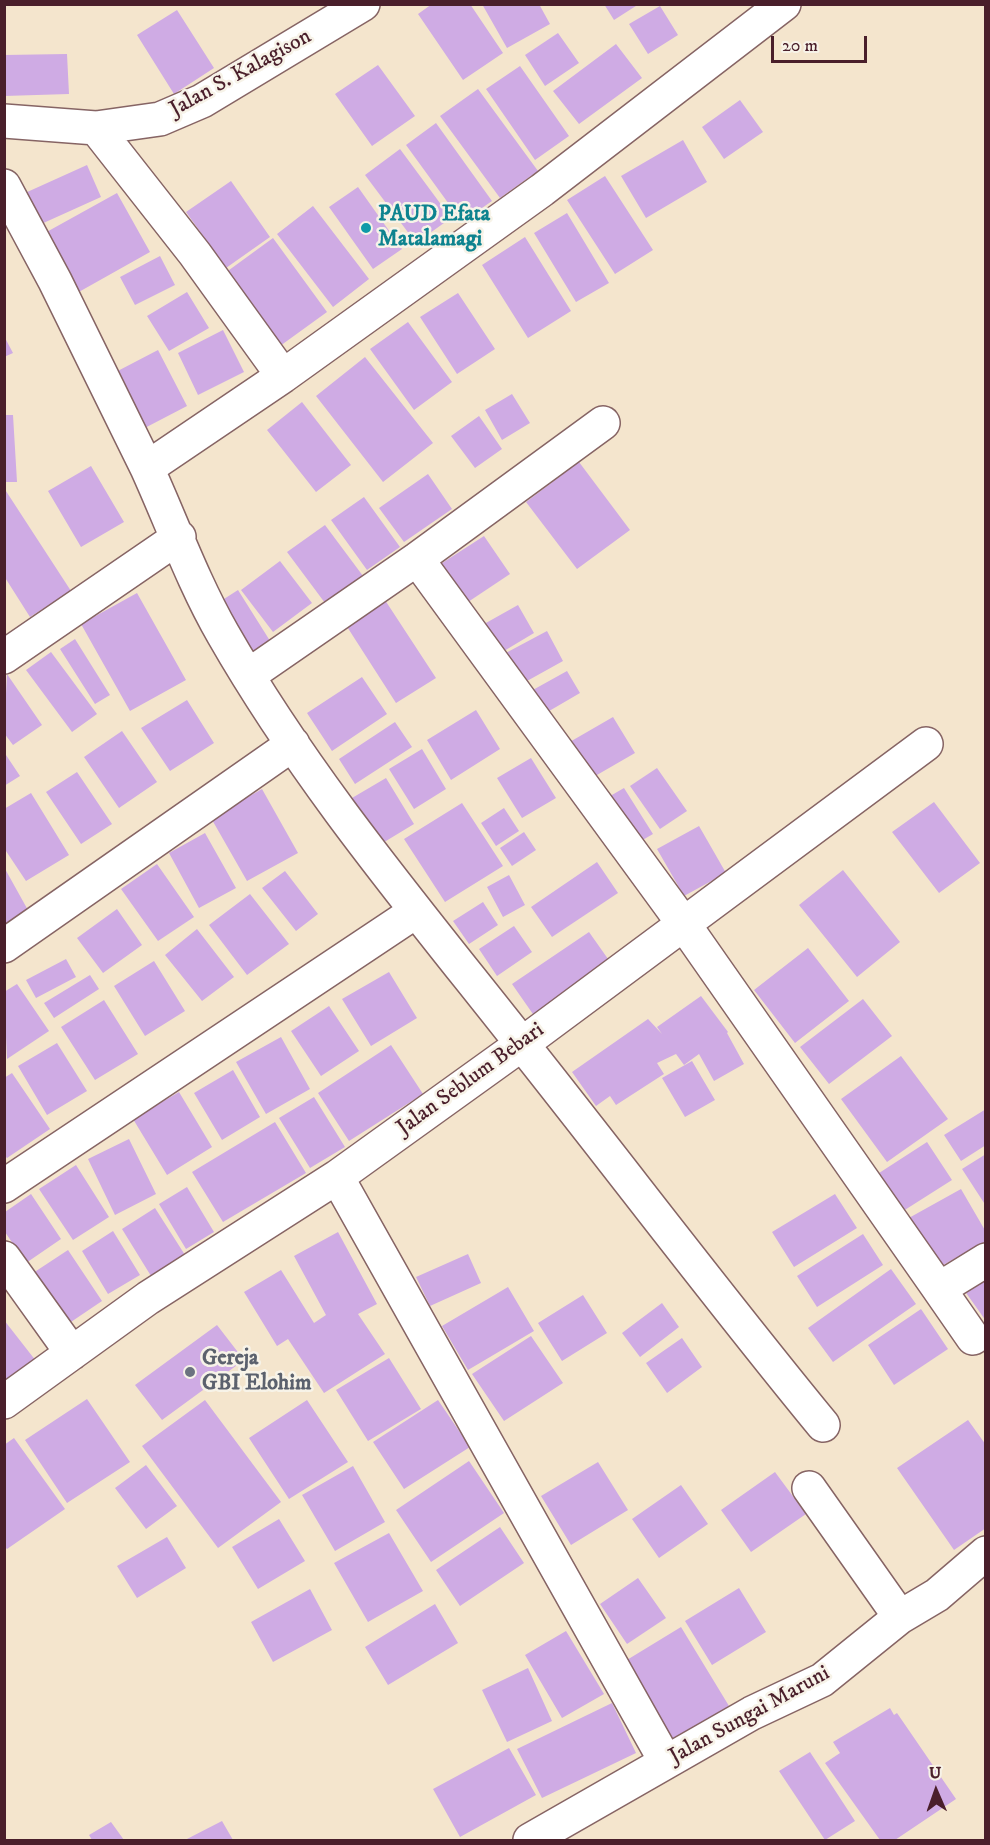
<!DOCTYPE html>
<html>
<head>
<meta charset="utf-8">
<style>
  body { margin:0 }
  #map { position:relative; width:990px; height:1845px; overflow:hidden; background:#f4e5cd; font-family:"IM FELL DW Pica",serif }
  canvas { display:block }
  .frame { position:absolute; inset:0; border:6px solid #4a1f2b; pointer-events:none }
  .north { position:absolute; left:906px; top:1761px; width:60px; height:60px; -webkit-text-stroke:4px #f7f3e8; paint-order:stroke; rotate:358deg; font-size:16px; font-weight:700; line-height:24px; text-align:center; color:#4a1f2b }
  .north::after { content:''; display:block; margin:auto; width:21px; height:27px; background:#4a1f2b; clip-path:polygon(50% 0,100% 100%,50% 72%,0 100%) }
  .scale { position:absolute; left:771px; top:36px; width:96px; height:27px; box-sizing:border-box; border:3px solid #4a1f2b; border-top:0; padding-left:8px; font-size:18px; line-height:21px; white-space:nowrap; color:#4a1f2b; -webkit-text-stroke:4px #f7f3e8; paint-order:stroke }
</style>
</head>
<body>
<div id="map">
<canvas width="990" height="1845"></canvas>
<div class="frame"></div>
<div class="north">U</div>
<div class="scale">20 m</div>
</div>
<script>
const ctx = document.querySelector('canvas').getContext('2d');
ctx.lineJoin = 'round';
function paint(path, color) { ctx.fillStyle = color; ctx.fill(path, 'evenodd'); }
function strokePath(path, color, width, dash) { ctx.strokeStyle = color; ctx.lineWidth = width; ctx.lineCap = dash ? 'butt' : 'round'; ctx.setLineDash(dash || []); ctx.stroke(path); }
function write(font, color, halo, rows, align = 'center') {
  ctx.font = font + ' "IM FELL DW Pica",serif'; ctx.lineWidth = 5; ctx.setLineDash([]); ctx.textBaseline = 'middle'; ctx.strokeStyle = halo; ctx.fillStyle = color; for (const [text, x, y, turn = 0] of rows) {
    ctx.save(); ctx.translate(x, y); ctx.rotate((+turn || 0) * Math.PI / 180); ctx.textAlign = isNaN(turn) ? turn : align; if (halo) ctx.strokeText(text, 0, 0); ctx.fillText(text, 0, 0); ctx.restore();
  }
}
paint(new Path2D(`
  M432,4H470L503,53L463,80L418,14Z
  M482,4H539L550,24L507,48Z
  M604,4H639L614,20Z
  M660,6L678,35L648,54L629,24Z
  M177,10L214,68L174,94L137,35Z
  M558,33L579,63L545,86L525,55Z
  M616,44L642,78L579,124L553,91Z
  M67,54L69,94L4,96V55Z
  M378,65L415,116L372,146L335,94Z
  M520,66L569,136L535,160L486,89Z
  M478,89L538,171L500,198L440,116Z
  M740,100L763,132L724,159L702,127Z
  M436,123L492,201L462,222L406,145Z
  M683,140L707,182L646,218L621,176Z
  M400,149L451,218L416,243L365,175Z
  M87,165L101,197L39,225L25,193Z
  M605,176L653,250L615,274L567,200Z
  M231,181L270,237L226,268L186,212Z
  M358,187L402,249L373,269L329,207Z
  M117,193L150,252L77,293L43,234Z
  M313,206L369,279L333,307L277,234Z
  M567,213L609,283L576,302L534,233Z
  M525,237L571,311L528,338L482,265Z
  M273,238L327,312L280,346L225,273Z
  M160,256L175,285L135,305L120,277Z
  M187,292L209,328L169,351L147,316Z
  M458,293L495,349L457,374L420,317Z
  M408,322L452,382L414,410L370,349Z
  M223,330L244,372L198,395L178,353Z
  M4,336L13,353L4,357Z
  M158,350L187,406L139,431L110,375Z
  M365,357L433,443L383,482L316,396Z
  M512,394L530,423L502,440L485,410Z
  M302,402L351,465L316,492L267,430Z
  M4,415H13L17,482H4Z
  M479,416L502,449L475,468L451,436Z
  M579,462L630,530L577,569L526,502Z
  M91,466L124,522L81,547L48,491Z
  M428,474L452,509L404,542L379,508Z
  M4,488L71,591L30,617L4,576Z
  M364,497L400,547L367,570L331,520Z
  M325,525L363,576L325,603L287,552Z
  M484,536L510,574L462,606L436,567Z
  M280,561L312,603L273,632L241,590Z
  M238,590L272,644L247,659L213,606Z
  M137,593L186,680L130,711L81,624Z
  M383,597L436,678L396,703L344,622Z
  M518,605L534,633L494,657L477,628Z
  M547,631L563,661L518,686L502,655Z
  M75,639L110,695L95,704L60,649Z
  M51,652L97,714L72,732L26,670Z
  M567,671L580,693L544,714L531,691Z
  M7,674L42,725L13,745L4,733Z
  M362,677L387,714L332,751L307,713Z
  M187,700L214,743L170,771L141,728Z
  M476,710L500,749L451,780L427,740Z
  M613,717L635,753L590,779L568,743Z
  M395,722L412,747L355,784L339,759Z
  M122,731L157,782L119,808L84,757Z
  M422,749L446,789L414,809L389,769Z
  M4,752L20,776L4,786Z
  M531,758L556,798L522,818L497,778Z
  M657,768L687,811L660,829L630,786Z
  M77,772L112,824L81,844L46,792Z
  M386,778L414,824L381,844L352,798Z
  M624,788L653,834L634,845L605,799Z
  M262,789L298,853L247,881L211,818Z
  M31,793L69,855L26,881L4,848V809Z
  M934,802L980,863L939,893L892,832Z
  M462,803L503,866L445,902L404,839Z
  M504,808L519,831L496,846L481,823Z
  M699,826L726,873L684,896L657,849Z
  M524,832L536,850L512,866L500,848Z
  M205,833L236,888L199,908L169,853Z
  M597,862L618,893L552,937L531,907Z
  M157,864L194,917L158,941L121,889Z
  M4,867L29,912L4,925Z
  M843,870L900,942L857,977L799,905Z
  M285,871L318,914L296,931L262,888Z
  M509,875L525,905L503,917L487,887Z
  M250,894L289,944L247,975L209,925Z
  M483,902L498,925L469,944L453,921Z
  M117,909L142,945L103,973L77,938Z
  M514,926L532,952L497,976L479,949Z
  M197,929L234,977L202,1001L165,955Z
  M589,932L613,966L535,1017L512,984Z
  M808,948L849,1001L795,1043L754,990Z
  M66,959L76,977L36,998L26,980Z
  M154,961L185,1011L145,1036L114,986Z
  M389,972L417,1018L371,1046L342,999Z
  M90,975L99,989L54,1018L44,1003Z
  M17,984L49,1031L7,1059L4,992Z
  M701,996L728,1032L727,1033L744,1064L714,1081L699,1054L684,1065L676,1054L657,1063L664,1074L616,1105L610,1096L596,1106L572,1072L648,1019L662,1034L657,1027Z
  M863,999L892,1036L829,1084L800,1047Z
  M104,1000L138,1054L95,1080L61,1027Z
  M329,1006L359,1051L321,1076L291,1031Z
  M281,1037L310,1089L266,1114L236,1062Z
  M57,1043L87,1091L47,1115L18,1066Z
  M391,1045L423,1094L349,1141L318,1093Z
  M901,1056L948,1119L887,1162L841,1099Z
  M692,1061L715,1100L685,1117L662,1078Z
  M233,1070L260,1117L222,1140L194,1093Z
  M12,1073L50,1129L7,1158L4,1155V1078Z
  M179,1092L212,1147L167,1175L133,1119Z
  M314,1097L345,1147L310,1168L279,1118Z
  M986,1109V1145L961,1161L944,1135Z
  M275,1122L306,1173L223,1222L192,1172Z
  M129,1139L156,1194L115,1215L88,1159Z
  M927,1142L952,1180L900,1213L876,1175Z
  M986,1154V1206L962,1169Z
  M76,1165L109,1217L73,1240L39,1189Z
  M187,1187L214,1232L186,1249L159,1204Z
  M961,1189L986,1232V1241L936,1269L907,1219Z
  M31,1194L61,1239L26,1263L5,1232V1212Z
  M835,1194L857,1228L794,1267L772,1232Z
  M155,1208L185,1255L151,1276L122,1229Z
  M113,1231L140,1275L108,1294L82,1251Z
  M338,1232L377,1304L358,1314L385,1354L324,1393L288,1339L277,1346L244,1292L281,1270L314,1323L326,1315L294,1256Z
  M863,1234L883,1265L817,1307L797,1276Z
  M68,1250L102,1301L65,1326L30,1275Z
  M468,1254L481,1283L430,1306L416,1277Z
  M891,1269L916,1304L833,1362L808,1328Z
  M986,1275V1321L964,1290Z
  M508,1287L534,1331L468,1370L442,1326Z
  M583,1295L607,1333L562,1361L538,1323Z
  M662,1303L679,1327L640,1357L622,1333Z
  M921,1309L948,1349L894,1385L868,1345Z
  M4,1320L36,1361L4,1385Z
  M217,1325L244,1360L162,1420L135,1385Z
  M531,1336L563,1383L504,1421L472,1374Z
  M682,1338L702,1367L667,1393L646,1363Z
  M389,1358L421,1409L368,1441L336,1390Z
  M87,1399L130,1462L67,1503L25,1440Z
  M205,1400L281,1502L218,1548L142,1446Z
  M307,1400L348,1462L289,1499L249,1438Z
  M438,1400L470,1447L404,1489L373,1442Z
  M968,1420L986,1445V1528L954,1550L897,1468Z
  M14,1438L65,1509L7,1549L4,1546V1445Z
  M469,1461L504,1513L431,1562L396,1510Z
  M598,1462L628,1510L571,1545L541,1496Z
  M146,1465L177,1506L146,1529L115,1488Z
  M353,1466L385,1522L335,1551L302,1495Z
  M775,1472L806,1514L751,1552L721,1510Z
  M681,1485L708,1524L659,1558L632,1519Z
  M279,1519L305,1561L258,1589L232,1547Z
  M500,1527L524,1563L460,1606L436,1570Z
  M389,1533L423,1591L368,1622L334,1563Z
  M167,1537L186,1568L137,1598L117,1566Z
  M638,1578L666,1618L627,1644L600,1604Z
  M739,1588L766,1632L712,1665L685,1621Z
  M310,1589L332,1630L273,1662L251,1622Z
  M435,1604L458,1643L388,1685L365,1647Z
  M681,1627L729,1706L665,1745L617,1666Z
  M566,1631L604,1694L562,1718L525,1655Z
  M528,1668L552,1721L507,1742L482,1690Z
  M612,1703L636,1753L542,1798L517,1749Z
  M890,1708L894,1715L897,1713L956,1799L895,1840H880L825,1763L840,1753L833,1742Z
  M509,1748L536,1795L460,1837L433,1789Z
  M810,1752L855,1821L825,1840L779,1771Z
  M222,1821L233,1840H185Z
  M111,1822L124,1840H92L89,1835Z`), '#cfabe4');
const street = new Path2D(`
  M784,4L542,190L283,376L147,468C172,523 193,582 223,634C307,781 418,912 522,1044C623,1171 720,1300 823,1425
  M4,121L96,128L160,119L202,101L363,4
  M96,128L195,254L283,376
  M4,186L55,281L147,468
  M417,559L683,923L939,1289L986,1260
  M4,657L179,537
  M249,675L417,559L603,423
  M4,946L293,744
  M337,1177L666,1762
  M4,1186L415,912
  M4,1258L72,1353
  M939,1289L973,1338
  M4,1402L148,1298L337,1177L522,1044L926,744
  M809,1488L900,1617
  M530,1840L752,1713L822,1680L900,1617L937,1595L986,1553`);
strokePath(street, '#866464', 36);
strokePath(street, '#fff', 33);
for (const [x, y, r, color] of [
  [366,228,6,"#0f9aa8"],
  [190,1372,6,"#6b7280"]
]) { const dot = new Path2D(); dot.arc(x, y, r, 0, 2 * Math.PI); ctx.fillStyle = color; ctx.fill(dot); strokePath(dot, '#f7f3e8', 2); }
write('22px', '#4a1f2b', '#f7f3e8', [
  ["Jalan S. Kalagison",241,74,-29],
  ["Jalan Seblum Bebari",471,1080,-36],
  ["Jalan Sungai Maruni",750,1716,-29]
]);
write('bold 22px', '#0d838f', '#f7f3e8', [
  ["PAUD Efata",378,215],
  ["Matalamagi",378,240]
], 'left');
write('bold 22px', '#5b616d', '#f7f3e8', [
  ["Gereja",202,1359],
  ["GBI Elohim",202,1384]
], 'left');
</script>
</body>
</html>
